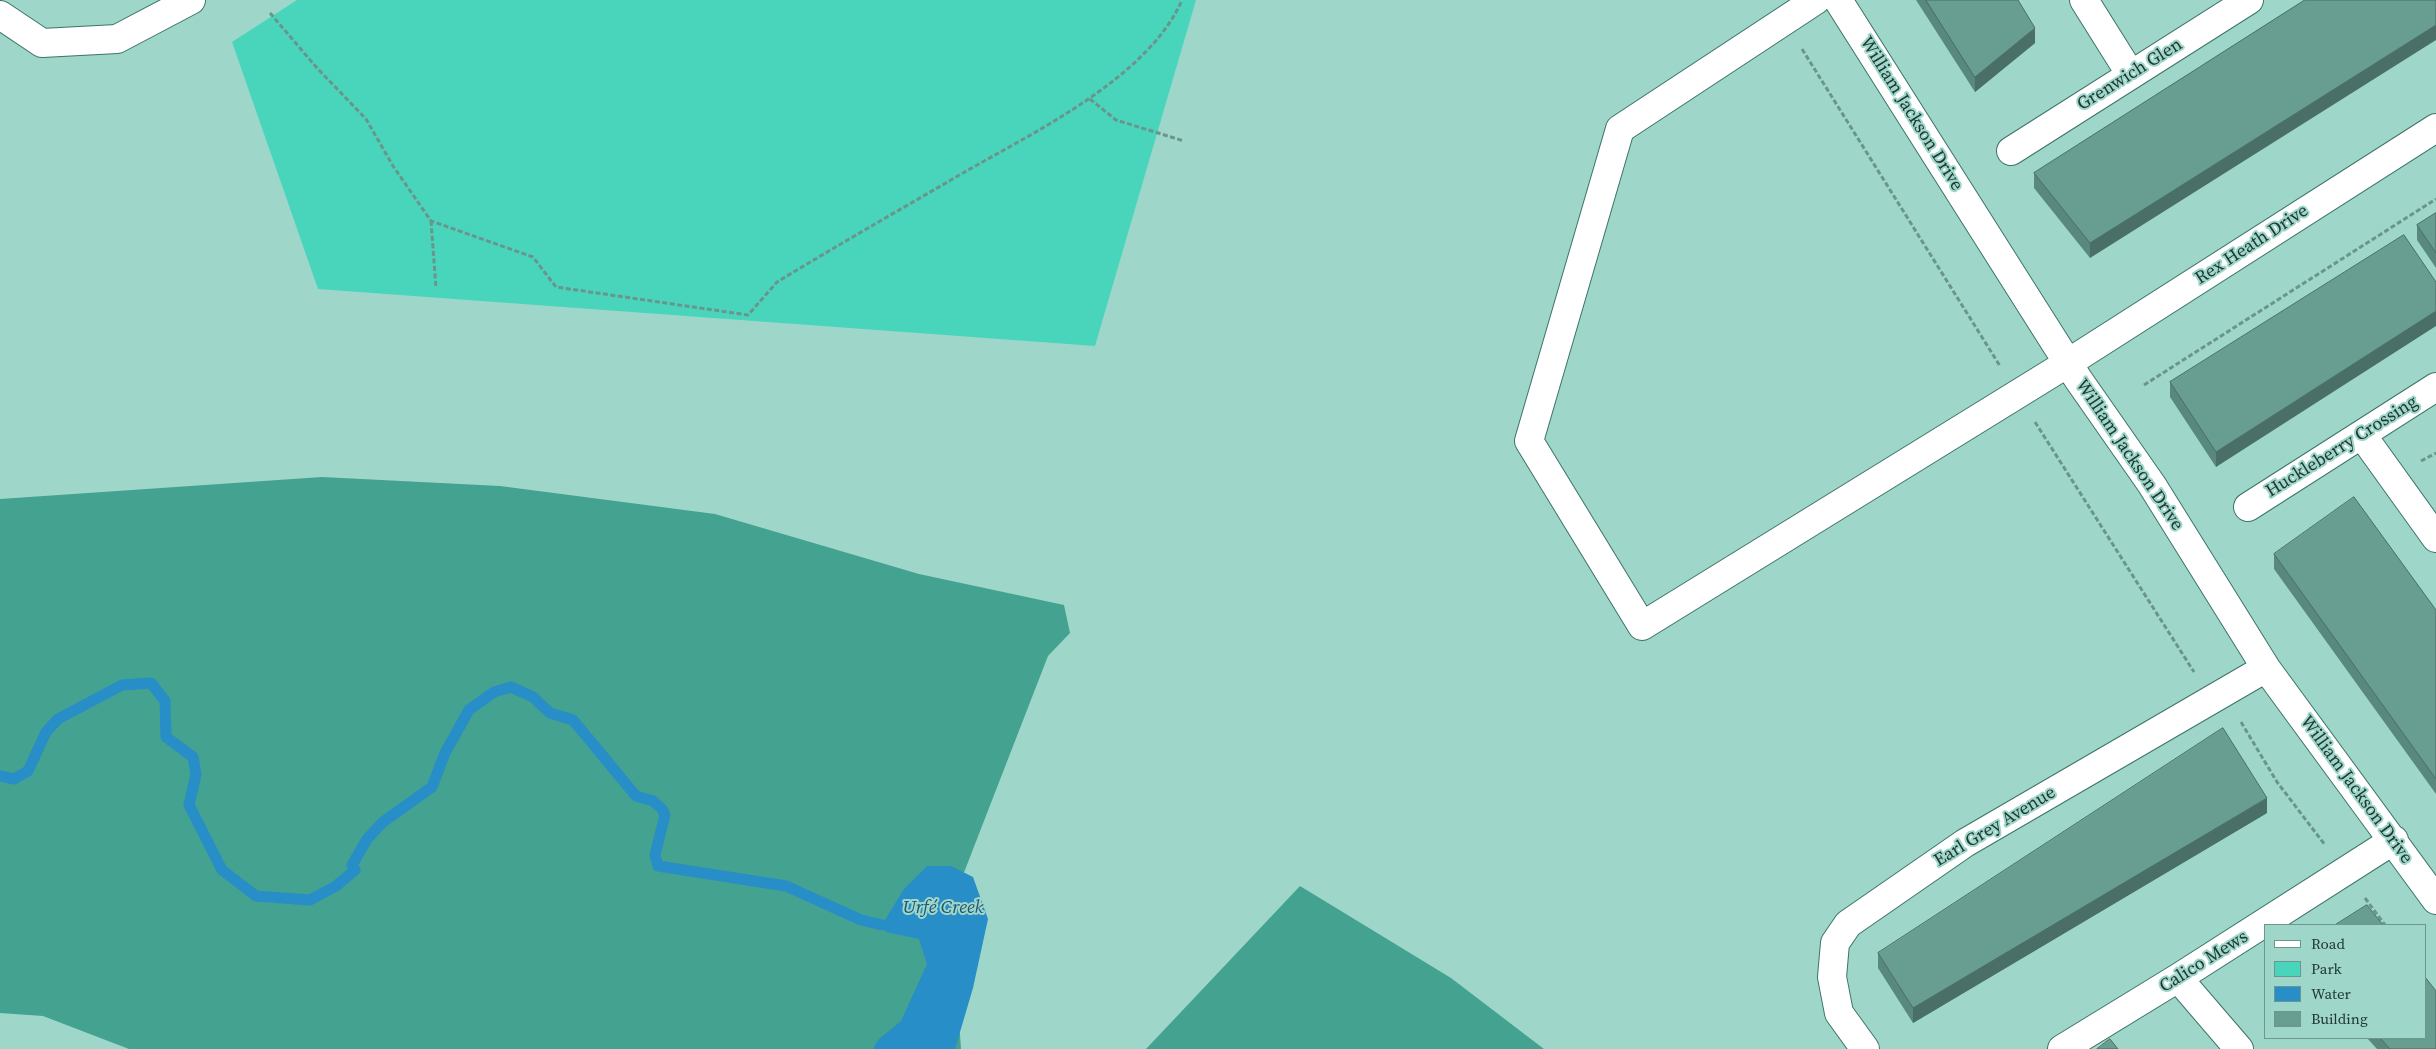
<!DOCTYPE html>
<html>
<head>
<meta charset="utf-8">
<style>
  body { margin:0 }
  #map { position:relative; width:2436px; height:1049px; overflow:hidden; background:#9ed7ca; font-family:"Source Serif 4",serif }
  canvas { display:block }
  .legend { position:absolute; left:2264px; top:924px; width:162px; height:115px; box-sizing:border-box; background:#9ed7ca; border:1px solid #6c978d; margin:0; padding:6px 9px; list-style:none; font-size:15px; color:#203732 }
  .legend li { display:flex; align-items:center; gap:10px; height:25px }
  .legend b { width:25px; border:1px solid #6c978d }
</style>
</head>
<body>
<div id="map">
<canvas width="2436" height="1049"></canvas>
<ul class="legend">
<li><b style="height:6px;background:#fff"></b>Road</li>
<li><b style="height:14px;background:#48d5bc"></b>Park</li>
<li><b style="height:14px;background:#278ec7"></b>Water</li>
<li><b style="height:14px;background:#689e92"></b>Building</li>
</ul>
</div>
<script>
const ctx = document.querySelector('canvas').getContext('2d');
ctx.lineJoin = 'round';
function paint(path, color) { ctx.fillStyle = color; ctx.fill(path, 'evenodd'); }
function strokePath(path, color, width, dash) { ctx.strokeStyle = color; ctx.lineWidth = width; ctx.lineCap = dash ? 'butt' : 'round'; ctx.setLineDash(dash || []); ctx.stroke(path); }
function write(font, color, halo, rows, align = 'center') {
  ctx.font = font + ' "Source Serif 4",serif'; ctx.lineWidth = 4; ctx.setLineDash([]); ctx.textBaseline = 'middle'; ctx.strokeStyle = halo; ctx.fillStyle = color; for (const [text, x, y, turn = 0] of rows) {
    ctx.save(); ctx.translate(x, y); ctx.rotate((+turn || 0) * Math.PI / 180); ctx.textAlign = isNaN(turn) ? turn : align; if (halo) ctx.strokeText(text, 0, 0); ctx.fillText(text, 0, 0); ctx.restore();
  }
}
paint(new Path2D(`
  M297,0H1196L1095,346L318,289L232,42Z`), '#48d5bc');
paint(new Path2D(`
  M322,477L500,486L715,514L919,574L1064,605L1070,633L1048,656L951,906L961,1049H129L43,1016L0,1013V499Z
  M1300,886L1451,978L1544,1049H1146Z`), '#44a290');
paint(new Path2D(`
  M927,866H951L973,877L988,919L973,988L955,1049H873L878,1040L901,1021L927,964L919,939L886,932L882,925L904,889Z`), '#278ec7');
strokePath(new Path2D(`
  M0,776L14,779L28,771L46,732L58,719L122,685L151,683L165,701L166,737L193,757L196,774L189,805L222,870L256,896L310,900L336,886L355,870L352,865L367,839L383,822L432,787L445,753L469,710L494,692L511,687L533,697L550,713L573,720L636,796L653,801L662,809L665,815L655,855L658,866L786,886L861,920L882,925`), '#278ec7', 11);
const minor = new Path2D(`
  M1816,0L1620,129L1529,441L1642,626L2068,363L2436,128
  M1838,0L2078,379L2152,485L2266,668L2436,900
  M2084,0L2131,75
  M0,15L42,43L117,39L191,0
  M2011,151L2249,0
  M2362,435L2436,538
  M2248,507L2436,387
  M2178,978L2239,1049
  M1865,1049L1839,1013L1832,977L1835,943L1848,924L1965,843L2266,668
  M2062,1049L2178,978L2394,840`);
strokePath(minor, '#3d7368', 30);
strokePath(new Path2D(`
  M270,13L317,68L366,119L393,166L431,221L533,257L556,287L748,315L777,282C838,245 901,209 963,173C1034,132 1148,78 1182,0
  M1802,49L2000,366
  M1090,99L1116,120L1184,141
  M431,221L436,288
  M2144,385L2436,199
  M2035,422L2194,672
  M2421,461L2436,453
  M2241,722L2277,782L2325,845
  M2365,898L2385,925`), '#6a958c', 3, [5, 2.5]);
strokePath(minor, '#fff', 28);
paint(new Path2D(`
  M1916,0H2018L2035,43L1975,92Z
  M2305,0L2090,258L2034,188V173Z
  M2436,213V268L2417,240V225Z
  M2404,235L2216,467L2170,397V382Z
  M2274,554L2436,610V794L2274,569Z
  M2267,813L1913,1023L1878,968V953Z
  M2367,1038H2425L2436,1049H2377Z`), '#59887e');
paint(new Path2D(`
  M2436,25V40L2090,258V243Z
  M2035,28V43L1975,92V77Z
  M2436,311V326L2216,467V452Z
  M2267,798V813L1913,1023V1008Z`), '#496f66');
const building = new Path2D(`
  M1926,0H2018L2035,28L1975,77Z
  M2305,0H2436V25L2090,243L2034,173Z
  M2436,213V253L2417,225Z
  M2404,235L2436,282V311L2216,452L2170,382Z
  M2354,497L2436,610V779L2274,554Z
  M2223,728L2267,798L1913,1008L1878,953Z
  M2367,905L2383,925H2335Z
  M2425,977L2436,991V1049H2390L2380,1038H2425Z
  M2110,1039L2118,1049H2097Z`);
paint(building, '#689e92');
strokePath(building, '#496f66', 1);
write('18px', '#203732', '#9ed7ca', [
  ["Grenwich Glen",2130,75,-32],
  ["William Jackson Drive",1911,114,58],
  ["Rex Heath Drive",2252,245,-33],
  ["Huckleberry Crossing",2342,447,-32],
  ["William Jackson Drive",2129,455,56],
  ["William Jackson Drive",2356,790,54],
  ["Earl Grey Avenue",1995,827,-31],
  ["Calico Mews",2204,962,-32]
]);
write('italic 19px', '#215372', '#9ed7ca', [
  ["Urfé Creek",943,908]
]);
</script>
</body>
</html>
